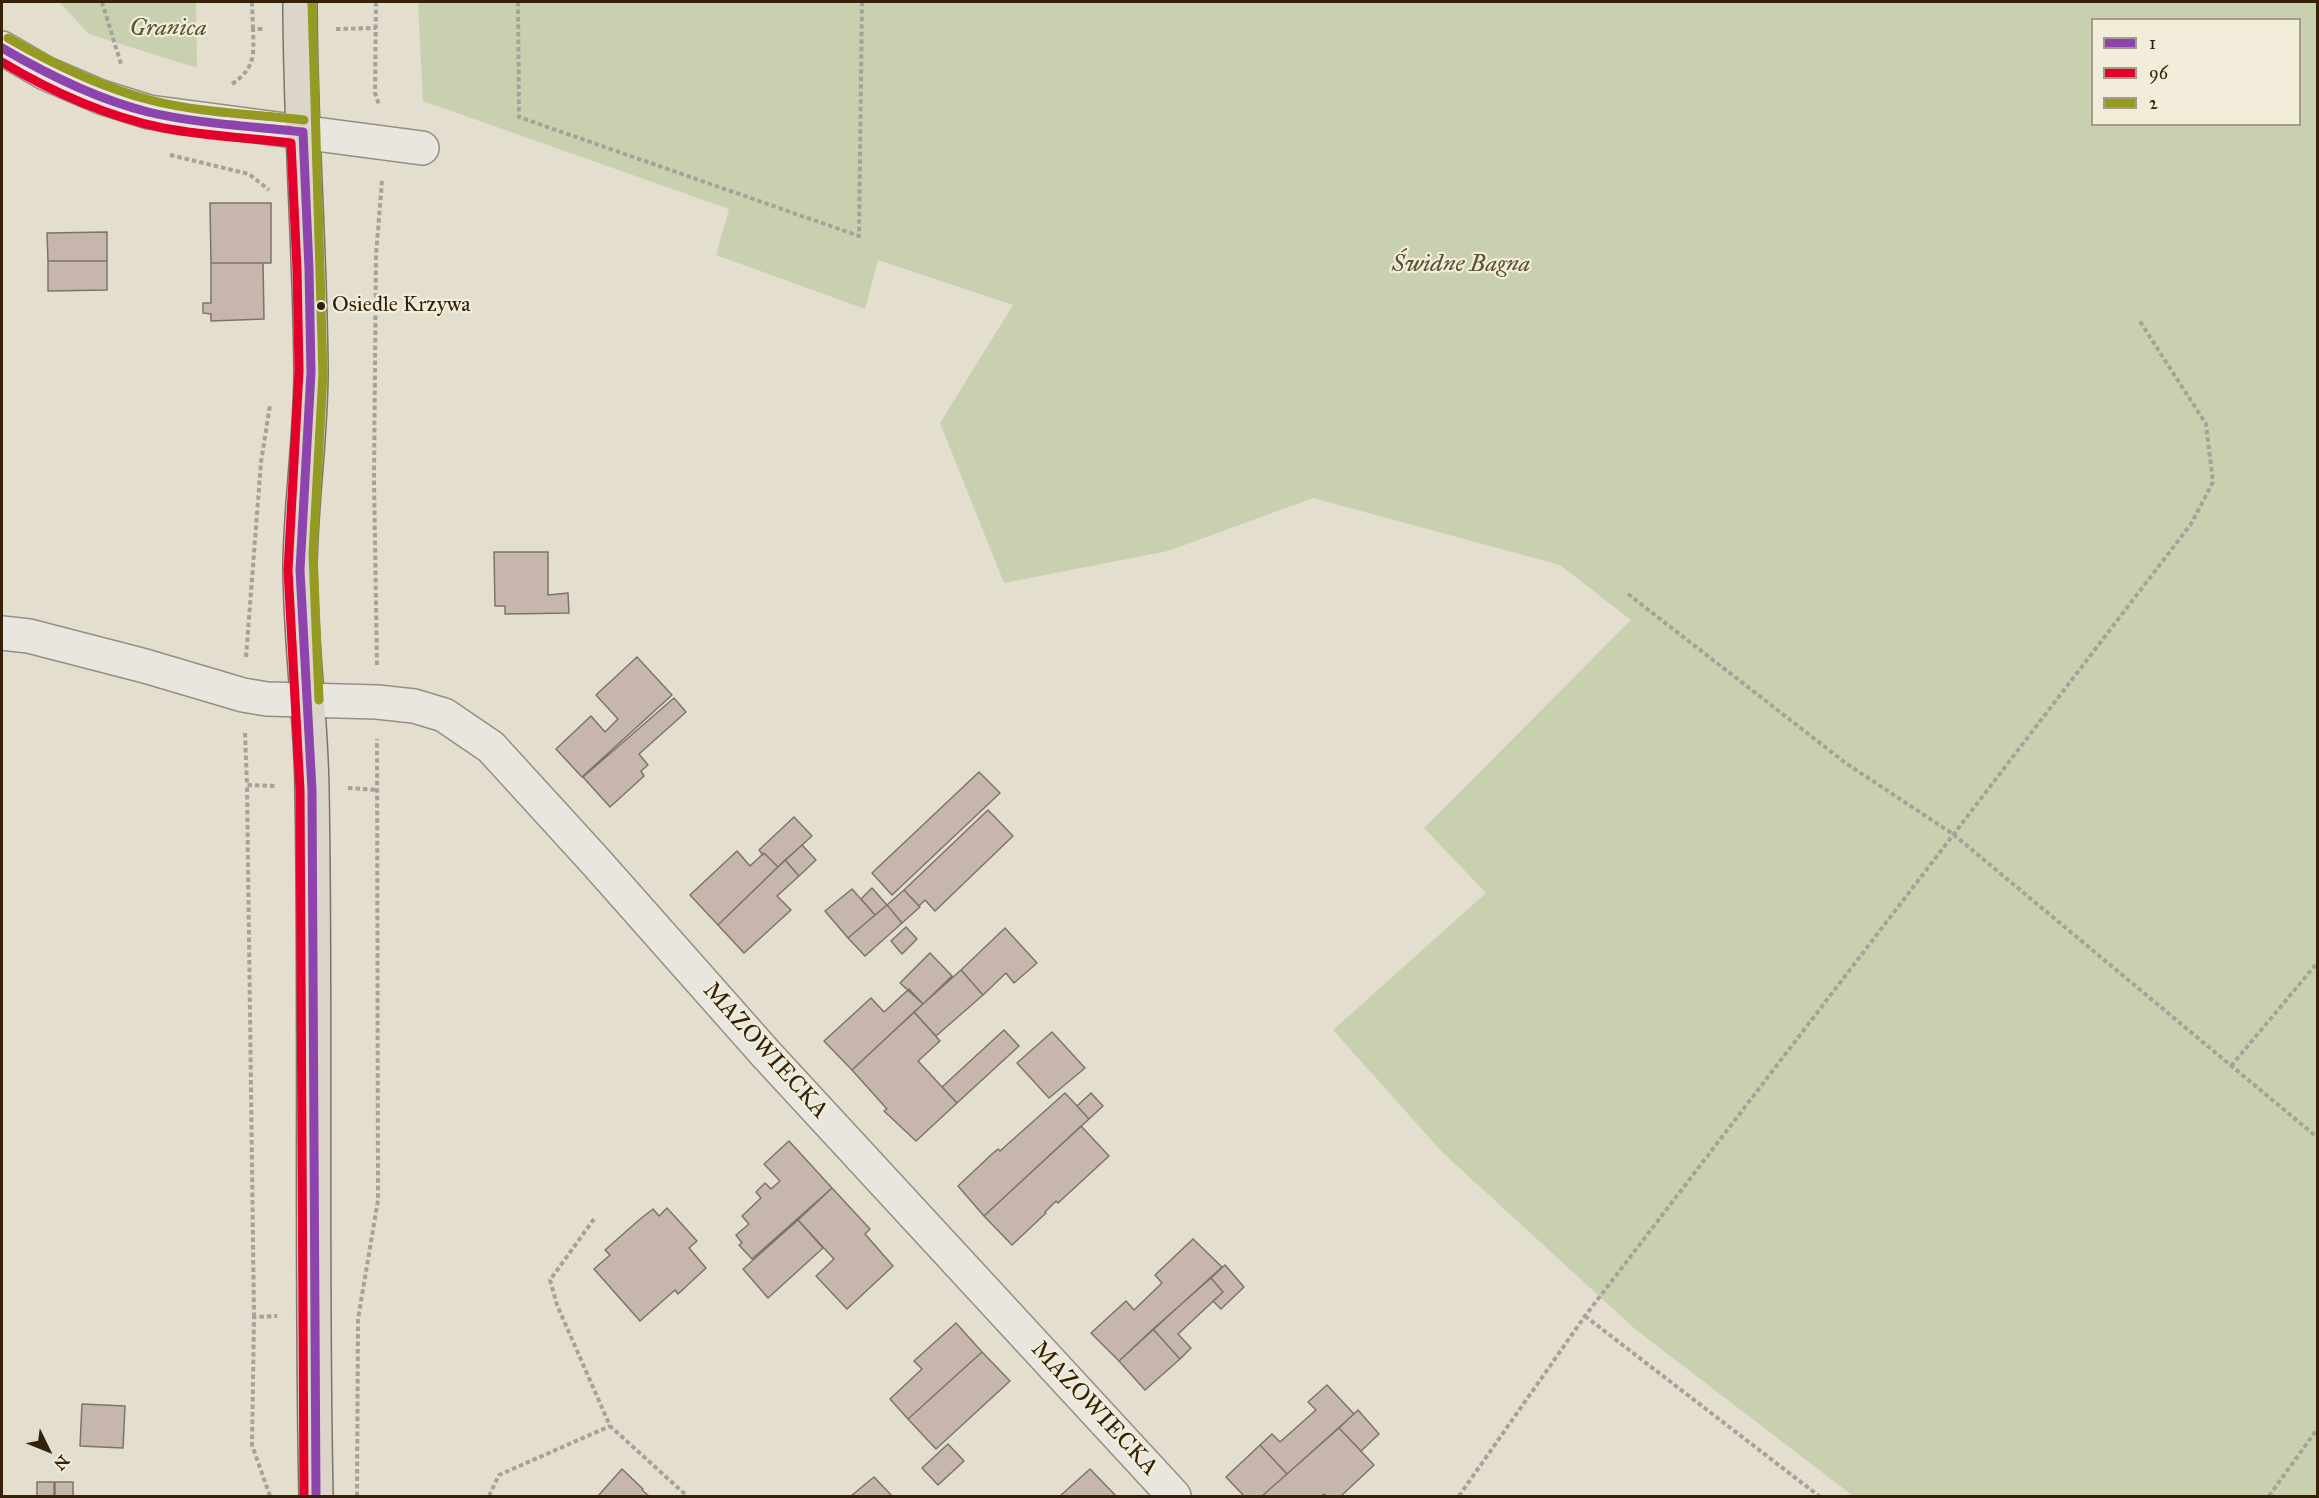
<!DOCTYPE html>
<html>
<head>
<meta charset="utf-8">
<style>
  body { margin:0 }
  #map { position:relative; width:2319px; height:1498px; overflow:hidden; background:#e3dece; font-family:"IM FELL Great Primer",serif }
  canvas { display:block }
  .frame { position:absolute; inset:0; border:3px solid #342107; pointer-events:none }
  .legend { position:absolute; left:2091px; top:18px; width:210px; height:108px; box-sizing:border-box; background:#f2edda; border:2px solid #a69b86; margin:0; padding:8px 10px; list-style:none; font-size:18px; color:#342107 }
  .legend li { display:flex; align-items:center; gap:12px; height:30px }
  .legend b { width:30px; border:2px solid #a69b86 }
  .north { position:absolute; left:18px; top:1420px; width:60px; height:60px; -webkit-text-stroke:4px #f2edda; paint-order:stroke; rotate:133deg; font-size:16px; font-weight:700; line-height:24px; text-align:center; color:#342107 }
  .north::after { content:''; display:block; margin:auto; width:21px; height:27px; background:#342107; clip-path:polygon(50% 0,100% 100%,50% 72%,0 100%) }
</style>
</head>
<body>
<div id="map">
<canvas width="2319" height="1498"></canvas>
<div class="frame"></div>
<ul class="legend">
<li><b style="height:8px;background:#8e44ad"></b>1</li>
<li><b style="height:8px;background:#e4002b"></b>96</li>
<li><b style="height:8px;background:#959a22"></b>2</li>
</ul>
<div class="north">N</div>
</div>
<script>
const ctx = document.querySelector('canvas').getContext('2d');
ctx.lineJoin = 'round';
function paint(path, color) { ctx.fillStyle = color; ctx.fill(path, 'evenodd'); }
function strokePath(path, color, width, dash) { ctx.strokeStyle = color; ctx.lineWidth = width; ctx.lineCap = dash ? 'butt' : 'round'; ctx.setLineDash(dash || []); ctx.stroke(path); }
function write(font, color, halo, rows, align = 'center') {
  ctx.font = font + ' "IM FELL Great Primer",serif'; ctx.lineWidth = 4.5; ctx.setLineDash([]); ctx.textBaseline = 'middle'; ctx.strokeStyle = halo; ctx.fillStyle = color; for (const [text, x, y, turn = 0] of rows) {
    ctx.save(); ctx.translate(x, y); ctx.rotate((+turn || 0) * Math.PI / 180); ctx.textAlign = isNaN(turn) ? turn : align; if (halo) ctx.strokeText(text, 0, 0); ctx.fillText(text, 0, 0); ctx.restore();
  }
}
paint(new Path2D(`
  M59,2H196L197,68L89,34Z
  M418,2H2317V1496H1853L1635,1329L1442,1152L1333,1030L1486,893L1424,828L1631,620L1560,565L1313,498L1168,551L1004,583L940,423L1013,305L878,260L865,309L716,255L729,209L423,101ZM2092,20H2300V124H2092Z`), '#c9d0b0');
const building = new Path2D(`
  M210,203H271V263H211Z
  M107,232V261H48L47,233Z
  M48,261H107V290L48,291Z
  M211,263H263L264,319L211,321V314L203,313V303H211Z
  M494,552H548V595L568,593L569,613L505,614V606H495Z
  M637,657L672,695L582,777L556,749L591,716L605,732L618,719L596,695Z
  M674,698L686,712L639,754L648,765L641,771L644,776L610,807L583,777Z
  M979,772L1000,793L892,895L872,873Z
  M988,810L1013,836L935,911L925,900L919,906L904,890Z
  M794,817L812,836L778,867L764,853L763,855L759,850Z
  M802,845L816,860L799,876L785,860Z
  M737,851L750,866L764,853L778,867L718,925L690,895Z
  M785,860L799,876L777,896L791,910L744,953L718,925Z
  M872,888L887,905L875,915L861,899Z
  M852,889L875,915L848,938L825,911Z
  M904,890L920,907L902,923L887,905Z
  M887,905L902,923L865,956L848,938Z
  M906,927L917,939L902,954L891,941Z
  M1005,928L1037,963L1014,983L1006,973L983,995L961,970Z
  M930,953L952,976L923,1004L900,983Z
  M961,970L983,995L936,1036L914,1012Z
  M909,989L923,1004L852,1070L824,1041L871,998L884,1012Z
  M914,1012L940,1041L918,1061L957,1103L916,1141L884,1111L887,1109L852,1070Z
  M1004,1030L1019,1046L957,1103L942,1087Z
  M1052,1032L1085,1068L1049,1098L1017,1063Z
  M1065,1093L1089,1119L984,1216L958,1186L992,1154L998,1149L1000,1151Z
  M1091,1093L1103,1106L1089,1119L1077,1106Z
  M1081,1126L1109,1156L1058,1203L1056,1201L1045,1212L1046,1213L1012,1245L984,1216Z
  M789,1141L832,1188L752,1259L739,1245L742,1243L736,1235L749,1224L742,1216L761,1198L756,1192L765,1183L771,1189L780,1181L764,1164Z
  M832,1188L870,1229L865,1234L893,1266L847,1309L816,1276L834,1259L798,1220Z
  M667,1208L697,1241L689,1248L706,1268L678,1294L675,1290L640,1321L594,1269L610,1255L605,1250L639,1220L653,1209L659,1216Z
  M798,1220L823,1248L768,1298L743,1269Z
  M1193,1239L1222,1267L1119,1361L1091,1333L1126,1301L1134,1310L1162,1283L1155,1275Z
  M1225,1265L1244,1287L1221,1309L1213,1301L1223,1292L1211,1278Z
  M1211,1278L1223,1292L1178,1334L1191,1348L1180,1359L1153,1329Z
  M956,1323L982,1352L908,1419L890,1399L922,1369L914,1361Z
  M1153,1329L1180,1359L1145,1390L1119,1361Z
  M982,1352L1010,1381L936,1449L908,1419Z
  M1327,1385L1354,1414L1287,1474L1260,1445L1272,1434L1280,1442L1316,1410L1308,1402Z
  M82,1404L125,1406L123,1448L80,1446Z
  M1358,1410L1379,1434L1361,1451L1339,1428Z
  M1339,1428L1374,1465L1341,1496H1327L1324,1494L1322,1496H1262Z
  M948,1444L964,1461L938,1485L922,1468Z
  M1260,1445L1287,1474L1262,1496H1244L1226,1477Z
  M622,1469L643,1489L642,1490L649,1496H598Z
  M1090,1469L1116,1496H1060Z
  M874,1477L892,1496H851Z
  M37,1482H54V1496H37Z
  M55,1482H73V1496H55Z`);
paint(building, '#c6b6ac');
strokePath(building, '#7a7569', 1.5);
const minor = new Path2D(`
  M2,48L45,73L101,97L149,112L422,148
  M2,633L29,636L145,666L243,695L267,699L377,702L414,706L444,715L491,747L596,862L766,1054L1174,1496`);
const major = new Path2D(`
  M300,2C300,124 310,247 311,370C311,435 301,500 300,565C300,640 311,715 312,790C316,1025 311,1261 316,1496`);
strokePath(minor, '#948f83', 36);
strokePath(major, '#7a7569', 36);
strokePath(new Path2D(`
  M102,2L121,64
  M252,2L253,29
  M376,2L375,93L379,105
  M518,2L519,117L859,236L862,2
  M336,29L376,28
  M232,84C255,68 254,56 253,29H263
  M170,155L249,174L269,190
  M1628,594L1847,764L1953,834L2318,1138
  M246,657L261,462L270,405
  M377,665L374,478L376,255L382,181
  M245,733L247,785
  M348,788L377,790
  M2231,1066L2318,962
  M594,1219L550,1280L557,1305L610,1426L687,1496
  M1585,1316L1819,1496
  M254,1317L247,785L275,786
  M270,1496L252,1445L254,1317L277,1316
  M357,1496L358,1319L378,1200L377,739
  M489,1496L499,1475L610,1426
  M1459,1496L1585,1316L2191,524L2213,482L2206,424L2139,320
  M2269,1496L2318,1428`), '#a7a299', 4, [4.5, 3]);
strokePath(minor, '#e9e6df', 33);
strokePath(major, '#dcd6ca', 33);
strokePath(new Path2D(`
  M2,48C48,75 96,99 148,112C199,124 252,126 303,132L309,269L311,372L300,570L312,790L316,1496`), '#8e44ad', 9);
strokePath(new Path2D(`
  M2,62C52,92 106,116 163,128C205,136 249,138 291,143L297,269L299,371L288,570L300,790L304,1496`), '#e4002b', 9);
strokePath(new Path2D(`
  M312,2L323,374L313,554L319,700
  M8,38C53,64 100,87 150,100C200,113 253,114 304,120`), '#959a22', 9);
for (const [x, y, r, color] of [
  [321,306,5,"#342107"]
]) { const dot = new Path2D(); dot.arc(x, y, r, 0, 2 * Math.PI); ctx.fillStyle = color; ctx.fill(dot); strokePath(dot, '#f2edda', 2); }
write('22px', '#342107', '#f2edda', [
  ["Osiedle Krzywa",332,306]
], 'left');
write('italic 24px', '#5a5232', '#f2edda', [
  ["Granica",168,29],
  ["Świdne Bagna",1461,265]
]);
write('24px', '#342107', '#f2edda', [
  ["MAZOWIECKA",765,1051,48],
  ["MAZOWIECKA",1094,1409,47]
]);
</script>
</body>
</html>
